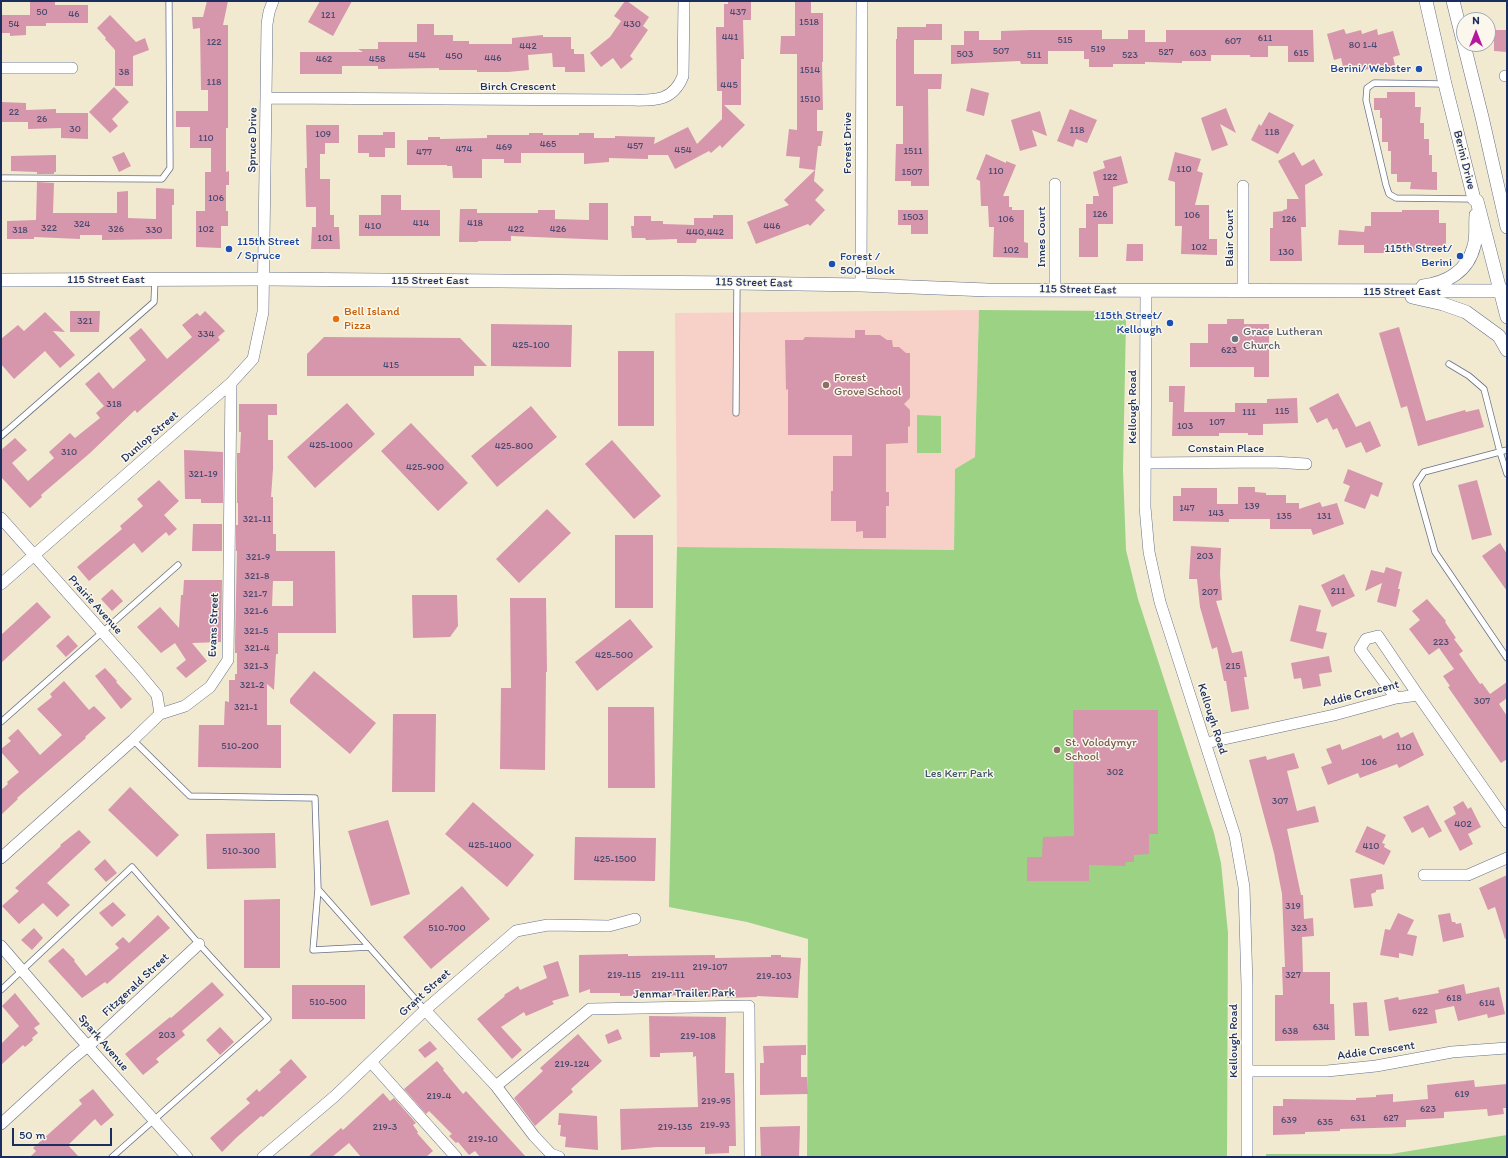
<!DOCTYPE html>
<html>
<head>
<meta charset="utf-8">
<style>
  body { margin:0 }
  #map { position:relative; width:1508px; height:1158px; overflow:hidden; background:#f1ead1; font-family:Itim,sans-serif }
  canvas { display:block }
  .frame { position:absolute; inset:0; border:2px solid #1b2f5e; pointer-events:none }
  .north { position:absolute; left:1456px; top:12px; width:40px; height:40px; box-sizing:border-box; background:#fbf7ec; border:1px solid #a1a7b3; border-radius:50%; rotate:0deg; font-size:11px; font-weight:700; line-height:16px; text-align:center; color:#1b2f5e }
  .north::after { content:''; display:block; margin:auto; width:14px; height:18px; background:#b5179e; clip-path:polygon(50% 0,100% 100%,50% 72%,0 100%) }
  .scale { position:absolute; left:12px; top:1128px; width:100px; height:18px; box-sizing:border-box; border:2px solid #1b2f5e; border-top:0; padding-left:5px; font-size:12px; line-height:14px; white-space:nowrap; color:#1b2f5e; -webkit-text-stroke:3px #fbf7ec; paint-order:stroke }
</style>
</head>
<body>
<div id="map">
<canvas width="1508" height="1158"></canvas>
<div class="frame"></div>
<div class="north">N</div>
<div class="scale">50 m</div>
</div>
<script>
const ctx = document.querySelector('canvas').getContext('2d');
ctx.lineJoin = 'round';
function paint(path, color) { ctx.fillStyle = color; ctx.fill(path, 'evenodd'); }
function strokePath(path, color, width, dash) { ctx.strokeStyle = color; ctx.lineWidth = width; ctx.lineCap = dash ? 'butt' : 'round'; ctx.setLineDash(dash || []); ctx.stroke(path); }
function write(font, color, halo, rows, align = 'center') {
  ctx.font = font + ' Itim,sans-serif'; ctx.lineWidth = 3; ctx.setLineDash([]); ctx.textBaseline = 'middle'; ctx.strokeStyle = halo; ctx.fillStyle = color; for (const [text, x, y, turn = 0] of rows) {
    ctx.save(); ctx.translate(x, y); ctx.rotate((+turn || 0) * Math.PI / 180); ctx.textAlign = isNaN(turn) ? turn : align; if (halo) ctx.strokeText(text, 0, 0); ctx.fillText(text, 0, 0); ctx.restore();
  }
}
paint(new Path2D(`
  M979,310L975,457L955,469L954,550L677,547L675,313Z`), '#f7d1c8');
paint(new Path2D(`
  M979,310L1118,311L1126,321L1123,470L1126,550L1138,599L1214,833L1221,863L1228,933L1227,1157H807L808,939L747,922L669,907L677,547L954,550L955,469L975,457Z
  M917,415L941,416V453H917Z
  M1507,1135V1157H1266V1154H1391Z`), '#9cd284');
paint(new Path2D(`
  M207,1H228L223,25H228V128H226V172L229,171V185H226V211H228V226H221V248L196,247V211H205V172H211V148H190V127H176V111H208V90H201L200,28L193,29L192,17H203Z
  M320,1H352L333,36L308,22Z
  M625,1H627L649,17L643,26L648,30L630,56L633,59L621,69L613,58L601,67L590,53L610,37L621,21L614,16Z
  M728,1H751V20H743L744,59H741V105H724L745,125L722,148L720,145L711,153L709,151L675,169L668,155H648V159L609,158V162L584,164V153H521V163H504V159H482V178H453L452,166H447V165H407V140H428V137H440V139L487,138V135H529V133H543V135H579V133H594V138H615V136L655,137L654,144L688,127L697,144L722,119V91H717L716,27H724V4H728Z
  M795,1H811V13H823V62H822L823,110H817V131H823L821,146H818L814,181L824,190L815,200L825,210L810,226L808,224L756,244L747,222L789,205L784,200L815,170L799,168L800,157L786,156L789,129L797,130V54H780L781,36H795Z
  M30,2H55V5H88V23H46V26H26V35L10,36V33H1V15H30Z
  M110,15L136,42L145,38L149,50L133,56V86H115V50L105,39L106,38L97,28Z
  M417,24H434V35H453V41H469V44H512V38L543,35V37H571V49H574V54H584L585,72H565V67H553L552,53L528,55L529,70L508,72H477V70H439V68L378,69V66H342V74H300V52H363L358,49H378V42H417Z
  M926,24H942V40H914V74H942L941,89H928L929,186H911V181H895L896,144H903V106H896V39H897V27H926Z
  M1344,29L1346,34L1361,30L1362,34L1377,29L1378,35L1393,31L1400,55L1393,57L1395,65L1377,70L1376,67L1354,73L1352,68L1344,71L1341,58L1334,60L1327,34Z
  M1031,30H1102V39H1128V30H1145V42H1166V30H1313L1314,62H1288V46H1268V57H1250V55H1211V61H1182V63L1145,62V64H1113V67H1089V59H1084V51H1048V64H1021L1020,61L951,64V45H964V31H979V40H1001V31Z
  M1494,30H1507V52L1494,51Z
  M114,87L129,102L112,119L118,126L110,133L89,112Z
  M971,88L989,93L984,116L966,111Z
  M1387,92H1415V107H1421L1420,123H1424V139H1429V155H1432V172H1437V190L1410,189L1411,182H1397V174H1391V151H1388V142H1382V118H1380V110H1374V98H1387Z
  M1,102L26,103V110L56,109V113H88V139L61,138V128L28,129V122H1Z
  M1226,108L1236,133L1220,124L1228,145L1212,151L1201,118Z
  M1070,109L1097,120L1087,143L1076,139L1073,147L1057,141Z
  M1040,111L1047,136L1032,130L1037,146L1020,151L1011,120Z
  M1269,112L1294,125L1278,154L1251,140L1259,124L1261,126Z
  M306,125H339V143H325V154H320V179H330V215H334V227H339L340,249H311L312,227H316V207H306L305,168H307Z
  M383,132H395V148H385V157H369V153H358V135H383Z
  M124,152L131,166L119,172L112,157Z
  M1175,152L1201,159L1197,171L1203,173L1195,205H1209V239H1217V255L1181,254L1182,226H1175V182L1168,180Z
  M1294,152L1302,166L1314,159L1323,175L1305,185L1306,227H1301L1302,261H1270V228H1273V212L1283,211V210L1287,209V199H1299L1278,161Z
  M986,154L1006,163V161L1016,165L1003,196H1009V207H1012V210H1024V242L1028,243V258L993,257L994,227H989L988,206H981L980,181L976,179Z
  M56,155V172H54V174H37V172L11,171V156Z
  M1121,156L1128,183L1113,187V224H1098V257H1079V228H1086V204H1093V196H1099L1093,172L1105,168L1103,161Z
  M37,182L54,183L53,213H117V192L128,191V218L156,219V188L174,189V205H172V239L102,240V235H80V239L34,237V239H7V221L36,220Z
  M381,195H401V210H440V236H359V215H381Z
  M589,203H608V240L511,236V241H478V242H459L460,209H477V213H538V210H555V219L589,220Z
  M898,210H928V234H911V225H898Z
  M1402,210H1439V223H1446V250L1431,249V251H1399V253H1364V245H1338L1339,230L1364,232L1365,226H1371V212H1402Z
  M713,215H733V239H697L696,243H677V239L646,240L645,238H632L631,226H634V216H651V221H663V224L694,225V218H713Z
  M1127,244H1143V261H1126Z
  M70,311H100L99,332H70Z
  M205,311L225,331L218,337L220,340L137,413L135,410L90,453L41,495L42,497L30,508L1,477V450L15,438L27,450L12,463L28,481L54,458L49,452L70,433L75,438L100,418L96,413L104,406L85,384L99,372L113,389L146,360L129,338L141,328L167,359L192,337L182,325L197,313L200,316Z
  M45,312L65,332L53,331L75,355L60,368L45,351L14,379L1,364V339L18,325L24,331Z
  M1227,319H1244V324H1269V377H1254V367H1190V343H1208V324H1227Z
  M491,324L572,325L571,367L491,366Z
  M1399,327L1426,421L1465,410L1466,412L1479,409L1484,427L1418,446L1407,406L1401,408L1379,333Z
  M855,330H865V335H880L887,340H892L893,347H899L906,353H910V398L904,404L910,410V426L908,427V443L886,444V492H889V506H886V538H863V531L856,532V521H831V491H833V456H852V435H788V389L786,390L785,340H803L805,337L855,338Z
  M324,337L460,338L487,366H474V376H307V354Z
  M618,351H654V426H618Z
  M1169,386H1185L1184,412H1235V403H1267V399L1297,398L1298,423L1263,424V435H1248V433H1219V436H1172L1173,402H1169Z
  M1338,393L1356,427L1370,421L1381,446L1366,453L1361,442L1346,448L1337,428L1333,430L1327,418L1317,423L1309,408Z
  M347,403L375,434L315,488L287,457Z
  M239,404H277V415H268V440H273V469L271,497H273V534H276V551H335L336,633H278V654H276L274,690L267,684V725H281V768L198,767L199,725H224L225,701L229,702V680H235V674H237V653H235V642L237,551H236V525H238V503H237V453H240L241,432H239ZM273,581H293V606H272Z
  M531,406L557,437L497,487L471,456Z
  M411,423L468,483L438,511L381,451Z
  M612,440L661,496L634,519L585,464Z
  M184,450L223,452V503H201V499H185Z
  M1348,469L1383,483L1378,497L1371,494L1365,509L1344,501L1350,486L1343,483Z
  M159,480L179,501L164,515L177,529L169,536L166,532L142,553L134,543L89,581L77,567L122,529L120,526L143,506L137,499Z
  M1477,480L1492,535L1472,540L1458,485Z
  M1238,487H1255V492L1266,493V495H1286V503H1299V509L1320,502L1322,507L1337,503L1344,524L1313,535L1311,529H1270V519H1229V522L1173,521V496H1181V488H1217V504H1238Z
  M547,509L571,533L519,583L496,559Z
  M193,524H222V551H192Z
  M615,535H653V608H615Z
  M1500,543L1507,554V591L1482,556Z
  M1191,546L1221,548L1220,574L1222,600L1216,601L1232,653L1242,651L1247,677H1244L1249,709L1231,712L1226,681H1224L1217,647L1212,649L1200,607L1197,579H1189Z
  M1386,567L1402,572L1398,589H1400L1396,607L1377,602L1382,583L1365,591L1371,570L1384,573Z
  M1344,574L1355,596L1332,607L1321,585Z
  M184,580H222L221,642L192,643L207,661L186,678L176,668L186,660L175,643L161,653L137,627L160,607L179,628L181,595H183Z
  M112,589L123,601L112,611L101,599Z
  M412,595H457L458,626L450,637L413,638Z
  M510,598H546L547,672H546L545,770L500,769L501,688H511Z
  M1427,599L1446,621L1445,622L1456,638L1454,639L1463,651L1459,654L1480,684L1482,683L1490,694L1507,682V698L1499,704L1507,716V759L1501,763L1448,687L1450,686L1443,676L1454,669L1439,648L1429,655L1409,629L1420,620L1412,611Z
  M37,602L51,617L1,663V635Z
  M1299,605L1321,610L1316,631L1327,633L1323,649L1290,641Z
  M630,619L653,647L597,691L575,662Z
  M68,635L78,646L66,657L56,646Z
  M1329,656L1332,672L1319,674L1321,686L1303,689L1301,678L1294,679L1291,663Z
  M105,668L117,681L116,682L132,699L121,709L95,676Z
  M314,671L376,723L350,754L290,703V699Z
  M64,681L89,710L94,706L106,718L85,737L86,738L17,798L18,799L1,815V790L8,784L7,782L19,772L1,752V749L11,741L8,738L18,729L40,755L62,735L37,709L52,697L50,694Z
  M608,707H654L655,788H608Z
  M1073,710H1158V834H1149V854L1134,855V862H1126L1125,866L1089,865V881H1027V857H1042L1043,837L1074,836Z
  M393,714H436L435,792H392Z
  M1398,732L1401,738L1413,732L1424,755L1399,768L1397,764L1360,778L1358,773L1328,785L1321,767L1332,763L1326,749L1340,744L1342,750L1381,735L1383,739Z
  M1294,753L1299,768L1287,771L1297,811L1315,806L1319,822L1287,829L1301,895H1303L1304,919L1313,918L1314,936L1302,937L1303,972H1330V1004H1334L1335,1040L1275,1041V995H1283L1282,967H1285L1282,894L1274,853L1249,760L1266,756L1267,760Z
  M130,787L179,835L157,857L108,810Z
  M1463,801L1468,809L1471,807L1481,827L1468,834L1473,844L1460,851L1444,821L1456,814L1453,807Z
  M473,802L534,855L507,887L445,834Z
  M1428,805L1442,831L1429,838L1423,827L1412,833L1403,817Z
  M388,820L410,894L371,906L348,831Z
  M1367,826L1386,835L1382,843L1385,844L1384,847L1391,851L1384,865L1355,852Z
  M79,830L91,842L47,883L70,905L57,917L43,903L19,924L2,906L19,891L15,888L61,846L60,845Z
  M275,833L276,868L207,869L206,834Z
  M575,837L656,838L655,881L574,880Z
  M105,859L117,873L106,882L94,869Z
  M1382,874L1384,889L1376,890V892L1371,894L1373,906L1354,908L1350,879Z
  M1507,875V938L1505,939L1495,907L1488,910L1479,888Z
  M462,886L490,919L431,969L403,937Z
  M280,899V968H244V900Z
  M113,902L126,915L112,927L99,913Z
  M1398,913L1414,920L1407,934L1417,936L1413,956L1399,953V958L1380,955L1385,929L1390,930Z
  M1450,913L1452,922H1455L1456,924L1461,923L1464,937L1443,942L1438,915Z
  M158,915L170,928L107,984L105,982L82,998L48,961L63,948L75,960L74,961L86,976L119,948L115,944L123,937L129,943Z
  M34,928L43,938L32,950L21,940Z
  M628,954V956L715,955V958L771,957V955H781V957L801,958L798,998L757,996V997L726,998V997H705V995L620,996V993H590V989L579,993V955Z
  M558,961L569,996L552,1001L554,1004L526,1016L524,1012L501,1027L522,1050L512,1059L477,1019L505,996L504,995L518,986L520,990L547,978L543,966Z
  M212,982L224,995L182,1031L185,1035L156,1059L159,1062L143,1075L125,1054L170,1017L171,1018Z
  M1464,984L1466,994L1499,987L1505,1014L1488,1018L1487,1014L1458,1021L1454,1006L1435,1010L1437,1023L1389,1031L1384,1000L1398,997L1399,1000L1439,993L1438,990Z
  M292,985H365V1019H292Z
  M15,993L40,1024L34,1028L38,1033L32,1038L33,1040L25,1047L23,1045L1,1065V1044L19,1026L2,1006Z
  M1367,1002L1369,1036H1355L1353,1003Z
  M649,1016L726,1017L725,1073H734L735,1097L736,1146H729V1153L705,1154V1147H657L621,1150L620,1109L698,1107L696,1056L693,1057V1052L660,1053V1057H650Z
  M220,1027L234,1042L220,1055L206,1040Z
  M618,1029L622,1039L608,1044L605,1035Z
  M578,1034L602,1061L571,1089L573,1092L535,1126L514,1098L543,1071L540,1068Z
  M430,1041L437,1049L425,1058L418,1050Z
  M806,1045V1055H801V1077H807L808,1094L760,1095V1063H764L763,1046Z
  M291,1059L307,1077L263,1117L261,1116L236,1138L222,1152L210,1138L250,1103L246,1099L257,1089L259,1092L281,1072L279,1070Z
  M437,1061L444,1069L443,1070L463,1094L466,1091L526,1157H480L475,1151L469,1155L458,1142L456,1143L449,1136L452,1134L429,1111L426,1114L404,1089Z
  M1474,1080L1475,1087L1507,1084V1108H1503L1504,1114L1488,1116L1487,1109L1444,1112V1118L1406,1120V1127L1340,1129V1131L1305,1132V1134L1273,1135V1106H1283V1099L1356,1100V1098L1376,1097V1095L1393,1094V1102L1428,1099L1427,1085Z
  M93,1089L114,1115L101,1126L95,1119L68,1145L79,1157H30L36,1151L33,1148L82,1104L79,1100Z
  M383,1093L390,1101L394,1098L416,1123L413,1125L418,1132L417,1133L433,1151L426,1157H361L349,1143L332,1157H308L341,1128L343,1130Z
  M559,1113L597,1116L598,1150L565,1147L566,1137L560,1136L561,1125H558Z
  M800,1126L799,1157H761L760,1127Z`), '#d696ab');
const service = new Path2D(`
  M1445,84L1374,83L1367,88L1366,100L1386,185L1389,194L1396,198L1474,199
  M1,178L162,179L170,168L169,1
  M1449,364L1469,376L1484,389L1500,452L1507,474
  M736,413L737,283
  M1,436L154,302L155,280
  M1507,450L1424,472L1416,484L1435,552L1507,658
  M1,722L178,565
  M133,740L190,796L315,798L318,889L425,1010
  M318,889L313,950L369,947
  M1,990L132,867L199,944L268,1019L112,1157`);
const minor = new Path2D(`
  M1,68H72
  M1505,76H1507
  M266,98L625,100C651,100 672,104 683,76L684,1
  M1055,184V289
  M1243,186V291
  M861,285L862,1
  M1146,291L1145,507L1149,552L1160,602L1235,836L1244,887L1247,985V1157
  M1145,463L1273,462L1306,464
  M1,518L138,672L157,695L160,714
  M1,584L231,383L253,359L263,312L267,24L269,12L273,1
  M1396,698L1360,649L1366,639L1378,636L1418,695
  M1206,743L1334,715L1396,698L1418,695L1507,822
  M1,858L133,740L160,714L185,706L210,687L228,660L231,383
  M1424,875H1468L1507,858
  M1,946L76,1033L187,1157
  M425,1010L496,1086L534,1136L551,1154L559,1157
  M371,1062L456,1157
  M1247,1071H1327L1376,1066L1452,1052L1507,1048
  M496,1086L590,1009L749,1006L750,1157
  M1,1124L73,1058L100,1036L199,944
  M263,1157L335,1096L425,1010L516,931L548,925L609,926L635,919`);
const tertiary = new Path2D(`
  M1426,1L1445,84L1474,199L1477,201L1507,317
  M1453,1L1482,117L1507,227
  M1,280L264,279L737,283L861,285L988,290L1507,291
  M1423,286C1447,283 1468,271 1474,246C1477,237 1475,225 1476,215
  M1412,297L1443,304L1466,312L1499,336L1507,350`);
strokePath(service, '#667086', 7);
strokePath(minor, '#667086', 12);
strokePath(tertiary, '#667086', 14);
strokePath(service, '#fff', 5.5);
strokePath(minor, '#fff', 11);
strokePath(tertiary, '#fff', 13);
for (const [x, y, r, color] of [
  [1419,69,4,"#1a4fb4"],
  [229,249,4,"#1a4fb4"],
  [1460,256,4,"#1a4fb4"],
  [832,264,4,"#1a4fb4"],
  [336,319,4,"#e8710a"],
  [1170,323,4,"#1a4fb4"],
  [1235,339,4,"#6b7280"],
  [826,385,4,"#8d6e63"],
  [1057,750,4,"#8d6e63"]
]) { const dot = new Path2D(); dot.arc(x, y, r, 0, 2 * Math.PI); ctx.fillStyle = color; ctx.fill(dot); strokePath(dot, '#fbf7ec', 1.5); }
write('10px', '#4a4971', null, [
  ["50",42,12],
  ["437",738,12],
  ["46",74,14],
  ["121",328,15],
  ["1518",809,22],
  ["54",14,24],
  ["430",632,24],
  ["441",730,37],
  ["611",1265,38],
  ["515",1065,40],
  ["607",1233,41],
  ["122",214,42],
  ["80 1-4",1363,45],
  ["442",528,46],
  ["519",1098,49],
  ["507",1001,51],
  ["527",1166,52],
  ["603",1198,53],
  ["615",1301,53],
  ["503",965,54],
  ["454",417,55],
  ["511",1034,55],
  ["523",1130,55],
  ["450",454,56],
  ["446",493,58],
  ["462",324,59],
  ["458",377,59],
  ["1514",810,70],
  ["38",124,72],
  ["118",214,82],
  ["445",729,85],
  ["1510",810,99],
  ["22",14,112],
  ["26",42,119],
  ["30",75,129],
  ["118",1077,130],
  ["118",1272,132],
  ["109",323,134],
  ["110",206,138],
  ["465",548,144],
  ["457",635,146],
  ["469",504,147],
  ["474",464,149],
  ["454",683,150],
  ["1511",913,151],
  ["477",424,152],
  ["110",1184,169],
  ["110",996,171],
  ["1507",912,172],
  ["122",1110,177],
  ["106",216,198],
  ["126",1100,214],
  ["106",1192,215],
  ["1503",913,217],
  ["106",1006,219],
  ["126",1289,219],
  ["414",421,223],
  ["418",475,223],
  ["324",82,224],
  ["410",373,226],
  ["446",772,226],
  ["322",49,228],
  ["326",116,229],
  ["102",206,229],
  ["422",516,229],
  ["426",558,229],
  ["318",20,230],
  ["330",154,230],
  ["440,442",705,232],
  ["101",325,238],
  ["102",1199,247],
  ["102",1011,250],
  ["130",1286,252],
  ["321",85,321],
  ["334",206,334],
  ["425-100",531,345],
  ["623",1229,350],
  ["415",391,365],
  ["318",114,404],
  ["115",1282,411],
  ["111",1249,412],
  ["107",1217,422],
  ["103",1185,426],
  ["425-1000",331,445],
  ["425-800",514,446],
  ["310",69,452],
  ["425-900",425,467],
  ["321-19",203,474],
  ["139",1252,506],
  ["147",1187,508],
  ["143",1216,513],
  ["135",1284,516],
  ["131",1324,516],
  ["321-11",257,519],
  ["203",1205,556],
  ["321-9",258,557],
  ["321-8",257,576],
  ["211",1338,591],
  ["207",1210,592],
  ["321-7",255,594],
  ["321-6",256,611],
  ["321-5",256,631],
  ["223",1441,642],
  ["321-4",257,648],
  ["425-500",614,655],
  ["321-3",256,666],
  ["215",1233,666],
  ["321-2",252,685],
  ["307",1482,701],
  ["321-1",246,707],
  ["510-200",240,746],
  ["110",1404,747],
  ["106",1369,762],
  ["302",1115,772],
  ["307",1280,801],
  ["402",1463,824],
  ["425-1400",490,845],
  ["410",1371,846],
  ["510-300",241,851],
  ["425-1500",615,859],
  ["319",1293,906],
  ["510-700",447,928],
  ["323",1299,928],
  ["219-107",710,967],
  ["219-115",624,975],
  ["219-111",668,975],
  ["327",1293,975],
  ["219-103",774,976],
  ["618",1454,998],
  ["510-500",328,1002],
  ["614",1487,1003],
  ["622",1420,1011],
  ["634",1321,1027],
  ["638",1290,1031],
  ["203",167,1035],
  ["219-108",698,1036],
  ["219-124",572,1064],
  ["619",1462,1094],
  ["219-4",439,1096],
  ["219-95",716,1101],
  ["623",1428,1109],
  ["631",1358,1118],
  ["627",1391,1118],
  ["639",1289,1120],
  ["635",1325,1122],
  ["219-93",715,1125],
  ["219-3",385,1127],
  ["219-135",675,1127],
  ["219-10",483,1139]
]);
write('12px', '#164399', '#fbf7ec', [
  ["Berini/ Webster",1411,69],
  ["115th Street",237,242,"left"],
  ["/ Spruce",237,256,"left"],
  ["115th Street/",1452,249],
  ["Berini",1452,263],
  ["Forest /",840,257,"left"],
  ["500-Block",840,271,"left"],
  ["115th Street/",1162,316],
  ["Kellough",1162,330]
], 'right');
write('12px', '#1b2f5e', '#fbf7ec', [
  ["Birch Crescent",518,87],
  ["Spruce Drive",253,140,-89],
  ["Forest Drive",848,143,-90],
  ["Berini Drive",1464,160,76],
  ["Innes Court",1042,237,-90],
  ["Blair Court",1230,238,-90],
  ["115 Street East",106,280],
  ["115 Street East",430,281],
  ["115 Street East",754,283,1],
  ["115 Street East",1078,290,1],
  ["115 Street East",1402,292],
  ["Kellough Road",1133,407,-90],
  ["Dunlop Street",150,437,-41],
  ["Constain Place",1226,449],
  ["Prairie Avenue",95,605,48],
  ["Evans Street",214,625,-88],
  ["Addie Crescent",1361,694,-14],
  ["Kellough Road",1212,719,72],
  ["Fitzgerald Street",136,985,-43],
  ["Grant Street",425,993,-42],
  ["Jenmar Trailer Park",684,994,-1],
  ["Kellough Road",1234,1041,-90],
  ["Spark Avenue",103,1043,49],
  ["Addie Crescent",1376,1051,-8]
]);
write('12px', '#c56008', '#fbf7ec', [
  ["Bell Island",344,312],
  ["Pizza",344,326]
], 'left');
write('12px', '#5b616d', '#fbf7ec', [
  ["Grace Lutheran",1243,332],
  ["Church",1243,346]
], 'left');
write('12px', '#785e54', '#fbf7ec', [
  ["Forest",834,378],
  ["Grove School",834,392],
  ["St. Volodymyr",1065,743],
  ["School",1065,757]
], 'left');
write('12px', '#3b5868', '#fbf7ec', [
  ["Les Kerr Park",959,774]
]);
</script>
</body>
</html>
